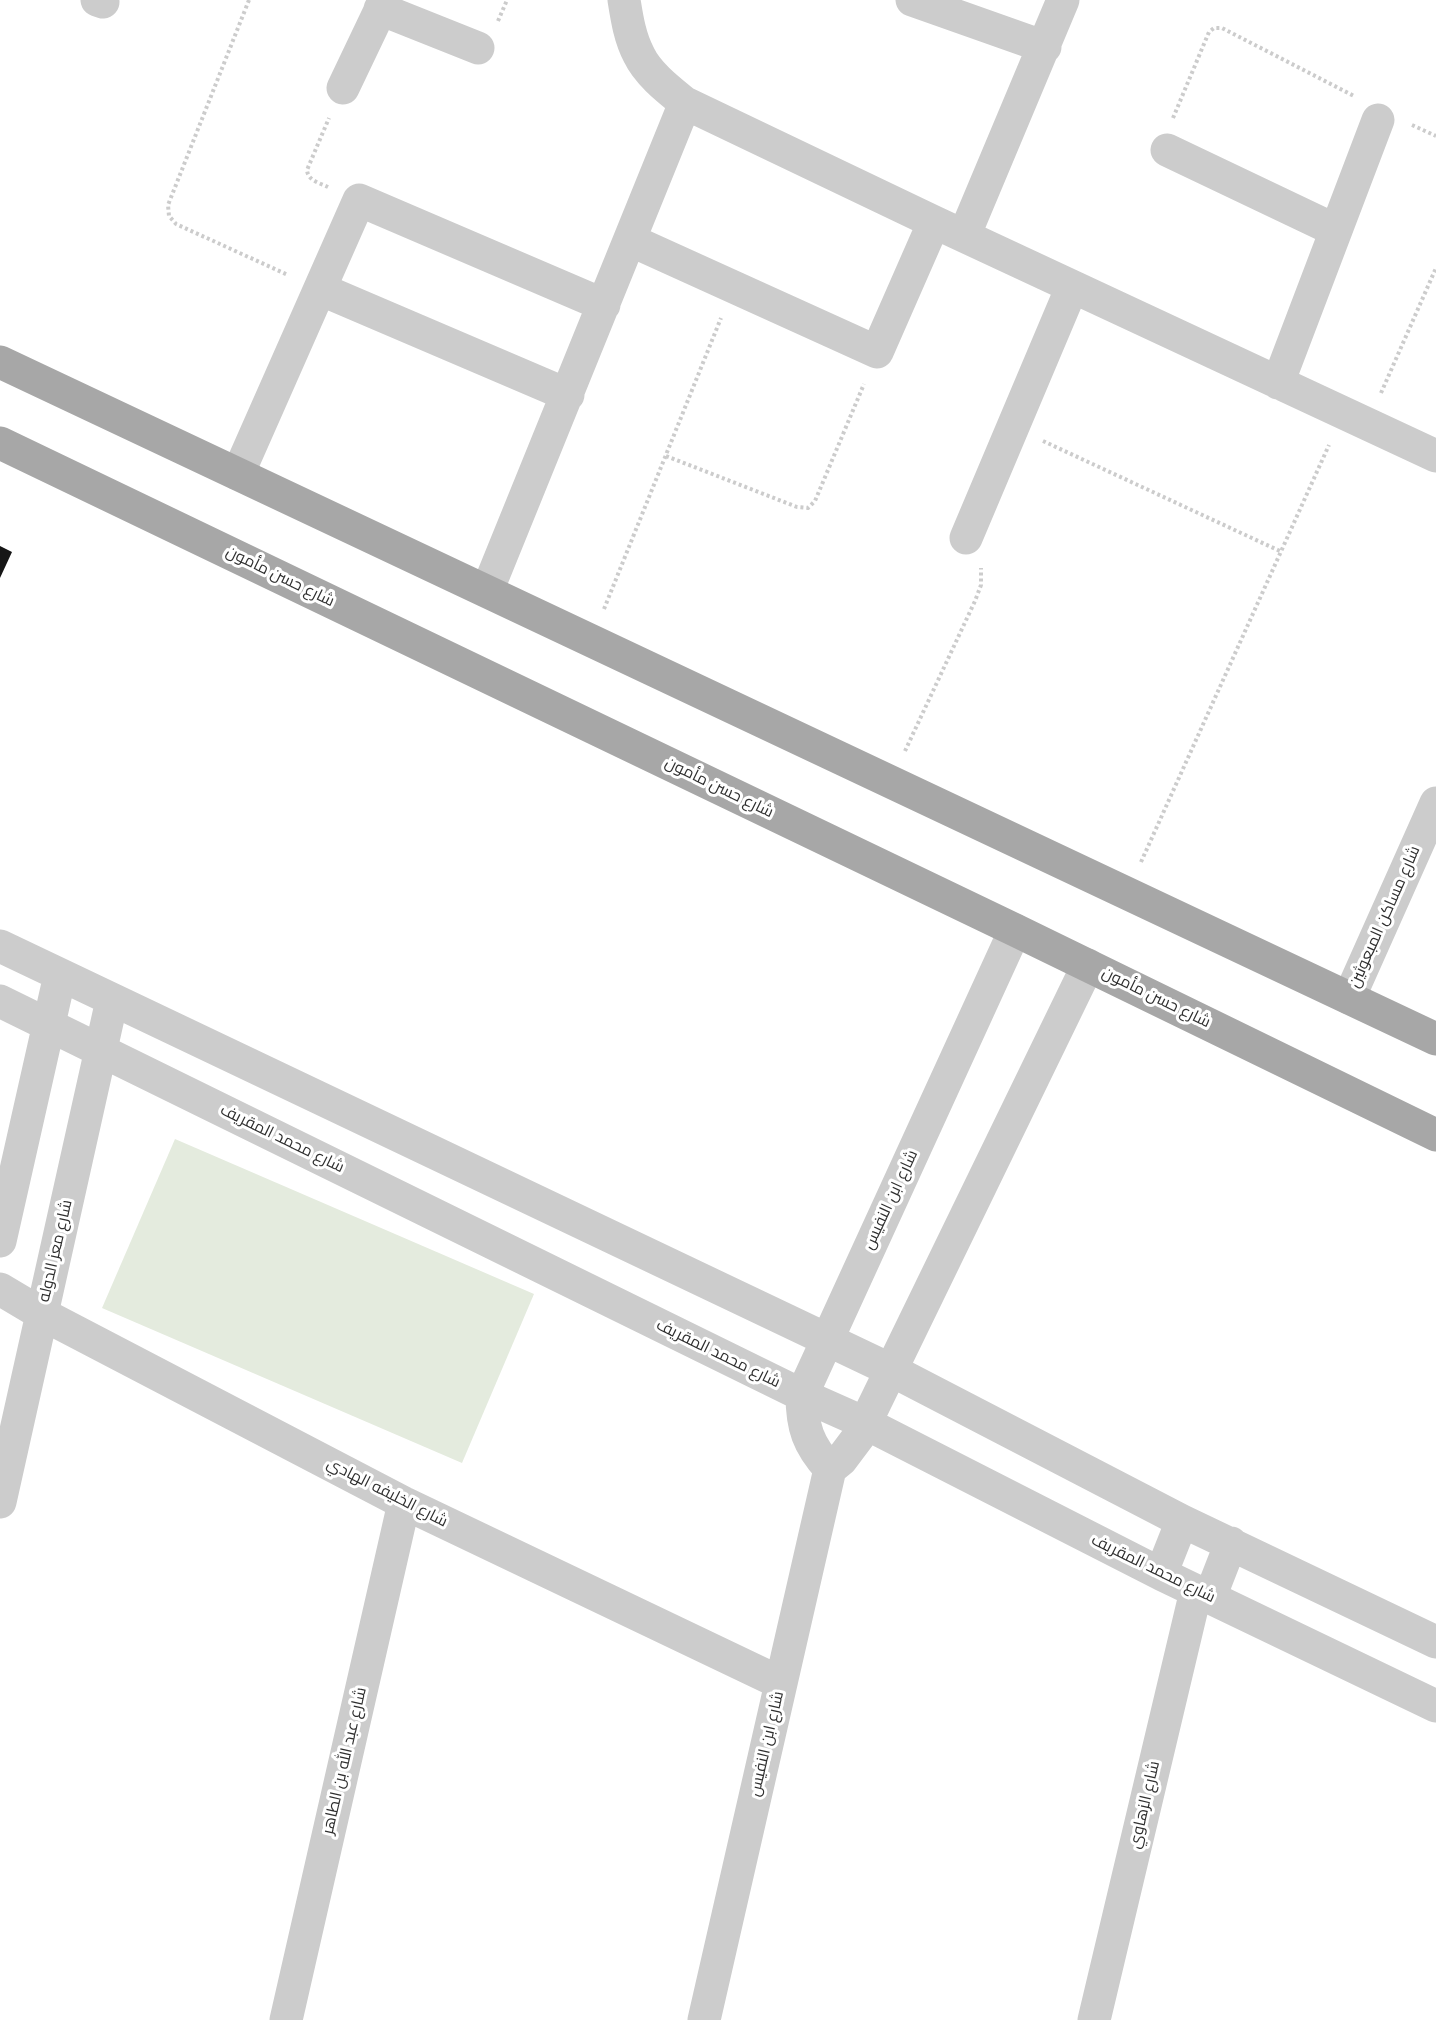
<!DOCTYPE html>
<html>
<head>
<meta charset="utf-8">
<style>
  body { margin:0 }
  canvas { display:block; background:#fff }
</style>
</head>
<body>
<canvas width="1436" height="2020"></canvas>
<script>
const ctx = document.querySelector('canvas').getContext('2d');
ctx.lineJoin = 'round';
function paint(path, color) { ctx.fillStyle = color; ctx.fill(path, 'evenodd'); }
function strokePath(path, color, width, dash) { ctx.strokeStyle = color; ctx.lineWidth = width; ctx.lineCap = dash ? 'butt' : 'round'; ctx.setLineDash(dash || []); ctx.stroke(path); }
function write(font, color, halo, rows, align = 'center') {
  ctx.font = font + ' "DM Sans",Cairo,sans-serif'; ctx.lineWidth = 6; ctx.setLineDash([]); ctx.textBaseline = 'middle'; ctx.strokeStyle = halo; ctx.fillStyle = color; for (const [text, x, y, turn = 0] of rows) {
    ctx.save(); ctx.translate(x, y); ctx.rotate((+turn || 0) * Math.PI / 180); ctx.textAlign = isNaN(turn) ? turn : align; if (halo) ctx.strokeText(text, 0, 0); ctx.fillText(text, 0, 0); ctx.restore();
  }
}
paint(new Path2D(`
  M175,1139L534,1294L462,1463L102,1308Z`), '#e4ebde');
paint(new Path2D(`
  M0,546L12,552L0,578Z`), '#161616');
strokePath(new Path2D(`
  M249,0L168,205L169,216L176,224L288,275
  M498,21L507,0
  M1173,118L1209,32L1214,28H1222L1354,96
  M1412,125L1436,136
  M328,187C320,183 308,181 307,170L329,118
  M1381,393L1436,268
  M1043,441L1282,552
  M666,456L797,507L808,508L815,501L864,384
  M604,609L721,318
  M905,751L975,601L981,585V568
  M1141,862L1329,445`), '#ccc', 4, [3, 3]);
strokePath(new Path2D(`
  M97,0L103,2
  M624,0C627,19 630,38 639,55C648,74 669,90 685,103L934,222L1436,456
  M912,0L1045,47
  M380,9L478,48
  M343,88L385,0
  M1167,150L1335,230
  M964,236L1063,0
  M630,240L877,352L934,222
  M320,289L568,395
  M1278,383L1378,120
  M238,474L359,200L604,305
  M966,538L1072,287
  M487,591L685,103
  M0,946L891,1370L1182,1521L1436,1642
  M1349,998L1436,803
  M0,1001L802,1395L865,1423L1161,1574L1436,1706
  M0,1241L60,975
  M0,1289L42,1314L404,1503L781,1683
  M830,1469C808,1445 802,1427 802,1395L1015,930
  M0,1502L112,1000
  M1161,1574L1182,1521
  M1210,1597L1231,1543
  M286,2020L404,1503
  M704,2020L830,1469L841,1460L859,1436L1088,965
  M1094,2020L1196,1591`), '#ccc', 33);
strokePath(new Path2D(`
  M0,362L1436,1039
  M0,443L1015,930L1436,1135`), '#a7a7a7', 33);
write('16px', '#2f2f2f', '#fff', [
  ["شارع حسن مأمون",280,577,26],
  ["شارع حسن مأمون",719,788,26],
  ["شارع مساكن المبعوثين",1385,917,-66],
  ["شارع حسن مأمون",1156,998,26],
  ["شارع محمد المقريف",282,1139,26],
  ["شارع ابن النفيس",891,1200,-65],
  ["شارع معز الدوله",56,1251,-77],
  ["شارع محمد المقريف",718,1354,26],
  ["شارع الخليفه الهادي",387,1493,27],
  ["شارع محمد المقريف",1153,1569,26],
  ["شارع ابن النفيس",767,1744,-77],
  ["شارع عبد الله بن الطاهر",345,1761,-77],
  ["شارع الزهاوي",1145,1805,-77]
]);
</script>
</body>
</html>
